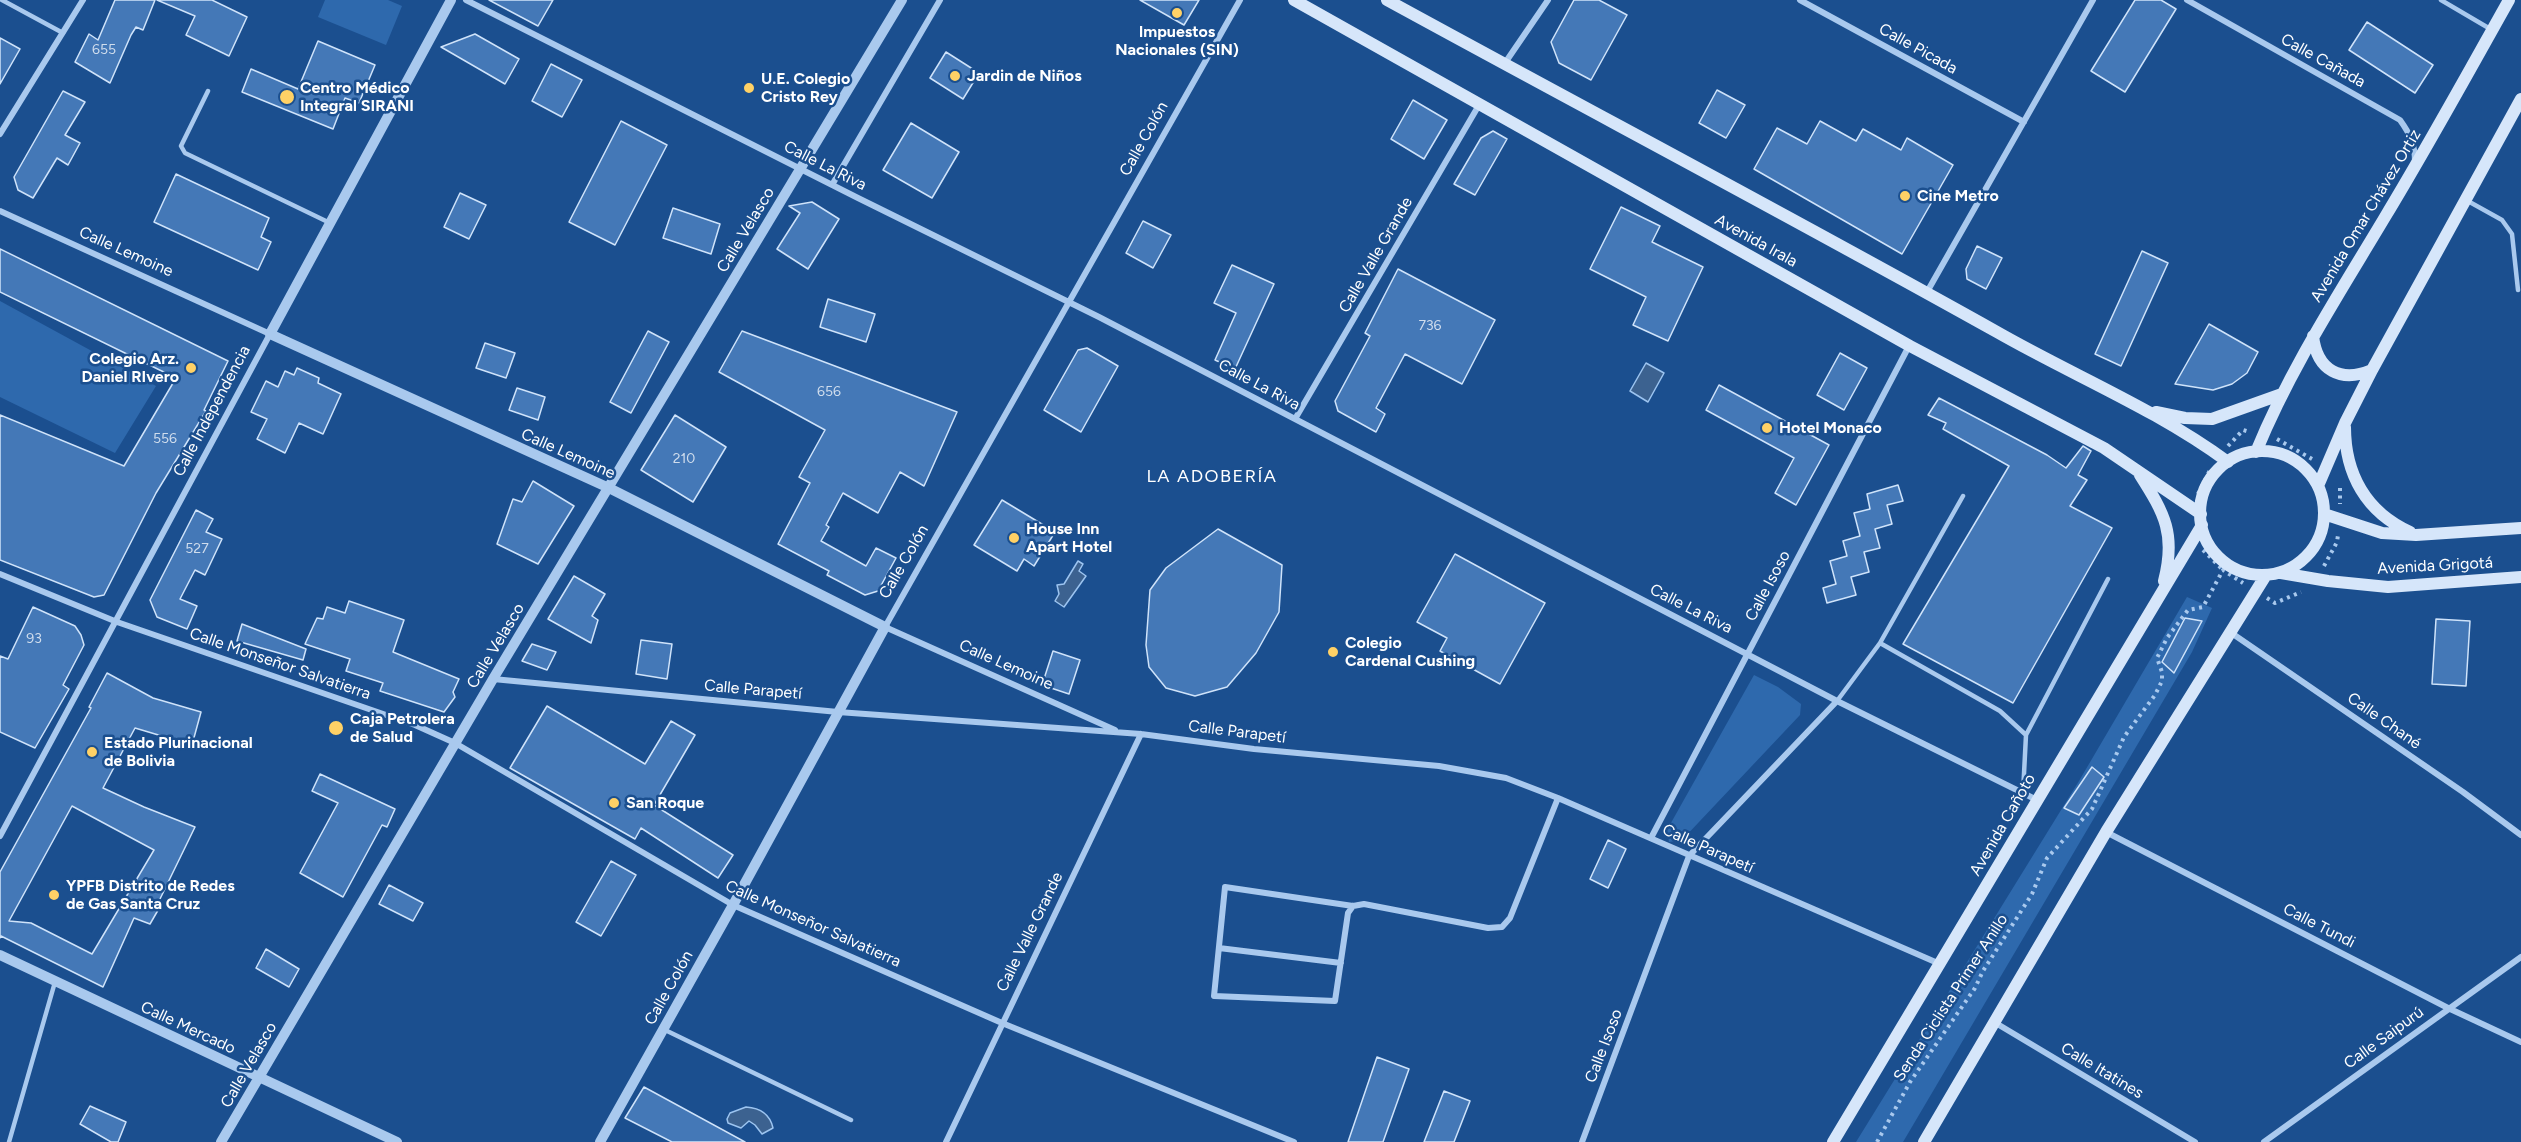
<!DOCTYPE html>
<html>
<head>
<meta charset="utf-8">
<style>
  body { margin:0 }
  canvas { display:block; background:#1b4f8f }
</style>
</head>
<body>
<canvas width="2521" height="1142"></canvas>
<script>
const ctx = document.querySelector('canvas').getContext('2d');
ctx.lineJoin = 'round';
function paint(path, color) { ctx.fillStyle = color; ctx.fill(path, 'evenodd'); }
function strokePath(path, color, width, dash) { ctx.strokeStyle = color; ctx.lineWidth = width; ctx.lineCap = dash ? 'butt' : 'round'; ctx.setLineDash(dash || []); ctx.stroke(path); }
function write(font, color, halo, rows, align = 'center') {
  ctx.font = font + ' Figtree,sans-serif'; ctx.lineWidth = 5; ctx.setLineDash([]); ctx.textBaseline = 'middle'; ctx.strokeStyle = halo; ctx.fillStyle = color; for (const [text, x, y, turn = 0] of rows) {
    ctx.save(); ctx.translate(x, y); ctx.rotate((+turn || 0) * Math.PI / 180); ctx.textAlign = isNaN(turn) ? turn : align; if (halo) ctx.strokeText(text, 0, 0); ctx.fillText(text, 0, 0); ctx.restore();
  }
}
paint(new Path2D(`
  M325,0H388L402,6L386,45L318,17Z
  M0,301L156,386L115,453L0,397Z
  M2187,597L2212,608L2192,652L1903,1142H1856L2079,781Z
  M1754,675L1778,687L1801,704L1800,715L1682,840L1669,842L1667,830Z`), '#2e69ad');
const water = new Path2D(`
  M1646,363L1664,373L1648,402L1630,391Z
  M1078,561L1083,564L1079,571L1086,576L1064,607L1055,601L1059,594L1057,585L1064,584Z
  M746,1107C760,1108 770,1114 773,1128L762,1134L755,1125L749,1121L741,1128L728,1123L727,1119L730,1113Z`);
paint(water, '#3c6290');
strokePath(water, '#9cc4f0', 1.5);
const building = new Path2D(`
  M115,0H155L143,30L136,27L131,35L110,83L75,62L89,34L98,40Z
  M157,0H212L247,17L229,56L186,35L195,16Z
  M489,0H553L538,26Z
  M1140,0H1199L1184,25Z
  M1574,0H1599L1627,15L1591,80L1559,63L1551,42Z
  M2135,0H2161L2176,9L2125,92L2091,71Z
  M2367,22L2433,65L2415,93L2349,50Z
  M475,34L519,59L505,84L441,47Z
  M0,38L20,49L0,84Z
  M318,41L375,65L359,103L345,98L333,129L242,92L251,69L298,89Z
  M946,52L979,73L963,99L930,78Z
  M551,64L582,80L562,117L532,101Z
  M1717,90L1745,105L1726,138L1699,123Z
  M63,91L85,102L65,135L80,143L68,165L57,158L33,198L18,190L14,177Z
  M1413,100L1447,120L1424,159L1391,139Z
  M621,121L667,145L615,245L569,222Z
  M1820,121L1856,141L1863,129L1901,150L1907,138L1953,165L1902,254L1754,169L1777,128L1807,144Z
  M911,123L959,152L932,198L883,170Z
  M1493,131L1507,139L1475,195L1454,184L1481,138Z
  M176,174L269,218L261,237L271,242L258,270L154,222Z
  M460,193L486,205L469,239L444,227Z
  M812,202L839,219L808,269L777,249L800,213L789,206Z
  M1621,207L1660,226L1652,242L1703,267L1668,341L1633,325L1646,297L1590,269Z
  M673,208L720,224L711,254L663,238Z
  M1143,221L1171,235L1153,268L1126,253Z
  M1977,246L2002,258L1986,289L1967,279L1966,269Z
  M0,249L228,361L204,410L206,411L156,493L104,595L94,597L0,560V415L124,466L176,378L0,292Z
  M2142,251L2168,263L2121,366L2095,354Z
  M1232,265L1274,284L1235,369L1215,360L1236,313L1214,303Z
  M1398,269L1495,320L1462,384L1405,354L1376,408L1385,414L1376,432L1338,411L1335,401L1370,336L1365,333Z
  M828,299L875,314L866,342L820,327Z
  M2209,324L2258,352L2247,373L2232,384L2213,390L2175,384Z
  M648,331L669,342L631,413L610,402Z
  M742,331L957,412L924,486L900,472L878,513L843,493L826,525L829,527L821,541L866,566L876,548L896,558L878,591L865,595L827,575L829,571L778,544L810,483L799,477L825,430L719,372Z
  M485,343L515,353L506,378L476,368Z
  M1087,348L1118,366L1081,432L1044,410L1078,350Z
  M1840,353L1867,368L1844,410L1817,395Z
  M297,368L319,378L318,383L341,394L323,434L299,423L285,453L257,439L267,419L251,412L266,381L278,387L285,371L294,375Z
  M1719,385L1829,445L1796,505L1775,493L1794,458L1706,410Z
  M517,388L545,397L538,420L509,410Z
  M1939,398L2047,455L2066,468L2083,446L2091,451L2078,475L2087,480L2070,506L2112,528L2013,703L1903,644L2009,466L1943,429L1946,423L1928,415Z
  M675,415L726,447L693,502L641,470Z
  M533,481L574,506L538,564L497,544L513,499L522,502Z
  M1898,485L1903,501L1887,505L1892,524L1875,529L1880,548L1864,552L1869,572L1851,577L1856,595L1827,603L1823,588L1836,584L1830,561L1847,556L1843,541L1860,536L1854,513L1870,509L1867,494Z
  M1002,500L1055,532L1034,566L1024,559L1017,571L974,545Z
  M196,510L213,519L206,532L222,539L205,575L195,570L180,599L197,606L187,629L157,617L150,600Z
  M1218,529L1282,565L1279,612L1256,653L1227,687L1195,696L1166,688L1149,667L1146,645L1150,590L1166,568Z
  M1455,554L1545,603L1500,684L1440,651L1447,638L1417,622Z
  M574,576L605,594L592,616L598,620L591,643L548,619Z
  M349,601L404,620L393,652L459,679L453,692L455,697L444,712L380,691L383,683L346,671L350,659L305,644L317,618L323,619L327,607L345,613Z
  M33,607L75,626L81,635L84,645L63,685L69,689L35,748L0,732V656L8,659Z
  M2185,618L2202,621L2174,673L2162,662Z
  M2436,619L2470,621L2466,686L2432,684Z
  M242,624L306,649L303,660L237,641Z
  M641,640L672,644L667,679L636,674Z
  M532,644L556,652L547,670L522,661Z
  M1053,651L1080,660L1069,694L1042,685Z
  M107,673L153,698L201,712L192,745L135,728L103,788L144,807L195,827L159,901L161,905L150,924L134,918L103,987L1,936L0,938V872L91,708L89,707ZM72,806L154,850L92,954L31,923L9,921Z
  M547,706L645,764L671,721L695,735L654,805L733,855L718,878L641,828L635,839L510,768Z
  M2092,767L2104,777L2079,815L2064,808Z
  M320,774L395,809L387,827L382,825L343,897L300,873L338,803L312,791Z
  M1608,840L1626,849L1608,888L1590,879Z
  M611,861L636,875L601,936L576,922Z
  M389,885L423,903L413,921L379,904Z
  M266,949L299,969L289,987L256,968Z
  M1377,1057L1409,1069L1383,1142H1348Z
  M644,1087L745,1142H672L625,1118Z
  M1444,1091L1470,1101L1454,1142H1424Z
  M90,1106L126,1122L118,1142H111L80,1124Z`);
paint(building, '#4478b7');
strokePath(building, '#cfe3fa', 1.5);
strokePath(new Path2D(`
  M2277,439L2312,459
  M2228,446L2243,430L2250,432
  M2340,488V504
  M2198,494L2211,468
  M2203,550L2223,570
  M2324,566L2337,542L2338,535
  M2267,598L2275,603L2301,592
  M1877,1142L1910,1082L1975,988L1983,971L2032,894L2047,858L2092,809L2124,737L2155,695L2162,681V672L2157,658L2167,638L2188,610L2203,607L2223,570L2243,583`), '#a9c9ee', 4, [3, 4.5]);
strokePath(new Path2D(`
  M2,0L63,33
  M2441,0L2492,30
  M208,91L181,146L185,153L330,223
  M2466,200L2502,220L2512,234L2518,290
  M1880,643L2000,711L2026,735
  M1837,701L1880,643L1963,496
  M2023,793L2026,735L2108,579
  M663,1029L851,1120
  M9,1142L55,982`), '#a9c9ee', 4.5);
strokePath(new Path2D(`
  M466,0L858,198L1099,317L1837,701L2037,800
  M1800,0L2024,122
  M2187,0L2400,120C2410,134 2415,144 2415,162
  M1505,63L1548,0
  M0,134L83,0
  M832,185L940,0
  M0,211L270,334L0,836
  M1927,292L2093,0
  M1295,419L1479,105
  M0,574L117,622L415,725L455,743L733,905L1002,1023L1294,1142
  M2230,632L2463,792L2521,835
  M493,679L838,712L1141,734L1254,749L1439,766L1506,778L1558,798L1940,964
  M1115,730L885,627L1240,0
  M2106,832L2448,1008L2521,1042
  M1651,838L1909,346
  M1353,906L1348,913L1335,1001L1214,996L1225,887L1353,906L1364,904L1488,928L1502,927L1510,918L1558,798
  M1219,948L1341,963
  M1994,1022L2195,1142
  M946,1142L1141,734
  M1582,1142L1689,856L1837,701
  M2264,1142L2521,957`), '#a9c9ee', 6);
strokePath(new Path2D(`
  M451,0L270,334L609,488L885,627L733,905L600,1142
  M0,955L397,1142
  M221,1142L493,679L902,0`), '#a9c9ee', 10);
strokePath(new Path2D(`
  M1294,0L1910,346L2104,448L2201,514
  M1387,0C1590,111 1795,219 1997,332C2074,376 2156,409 2228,462
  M2313,336C2317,371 2341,383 2372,370
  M2156,412L2185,418L2212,419L2282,394
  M2345,427C2345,474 2366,512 2410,532
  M2200 513a62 62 0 1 1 124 0a62 62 0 1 1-124 0Z
  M2256,452C2290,369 2339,294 2385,217C2428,146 2468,73 2509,0
  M2140,475C2165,514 2176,535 2164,581
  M2318,486L2345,423L2372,370L2521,99
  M2324,514L2382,533L2416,535L2521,528
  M2281,573L2328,581L2388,587L2521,577
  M1833,1142L2202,525
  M1924,1142L2106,832L2266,575`), '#d6e6fa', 12);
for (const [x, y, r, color] of [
  [1177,13,6,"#ffd166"],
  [955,76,6,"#ffd166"],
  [749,88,6,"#ffd166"],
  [287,97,8,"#ffd166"],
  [1905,196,6,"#ffd166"],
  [191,368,6,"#ffd166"],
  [1767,428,6,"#ffd166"],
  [1014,538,6,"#ffd166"],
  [1333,652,6,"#ffd166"],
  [336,728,8,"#ffd166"],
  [92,752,6,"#ffd166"],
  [614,803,6,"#ffd166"],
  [54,895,6,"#ffd166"]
]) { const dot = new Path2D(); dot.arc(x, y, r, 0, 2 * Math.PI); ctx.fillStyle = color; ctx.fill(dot); strokePath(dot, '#1b4f8f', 2); }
write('14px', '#d0dded', null, [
  ["655",104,50],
  ["736",1430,326],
  ["656",829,392],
  ["556",165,439],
  ["210",684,459],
  ["527",197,549],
  ["93",34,639]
]);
write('bold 16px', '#fff', '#1b4f8f', [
  ["Impuestos",1177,32,"center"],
  ["Nacionales (SIN)",1177,50,"center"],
  ["Jardin de Niños",967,76],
  ["U.E. Colegio",761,79],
  ["Cristo Rey",761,97],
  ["Centro Médico",300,88],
  ["Integral SIRANI",300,106],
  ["Cine Metro",1917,196],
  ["Colegio Arz.",179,359,"right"],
  ["Daniel RIvero",179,377,"right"],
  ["Hotel Monaco",1779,428],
  ["House Inn",1026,529],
  ["Apart Hotel",1026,547],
  ["Colegio",1345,643],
  ["Cardenal Cushing",1345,661],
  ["Caja Petrolera",350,719],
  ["de Salud",350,737],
  ["Estado Plurinacional",104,743],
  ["de Bolivia",104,761],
  ["San Roque",626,803],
  ["YPFB Distrito de Redes",66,886],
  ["de Gas Santa Cruz",66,904]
], 'left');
write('16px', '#fff', '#1b4f8f', [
  ["Calle Picada",1918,49,29],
  ["Calle Cañada",2323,61,29],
  ["Calle Colón",1144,139,-61],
  ["Calle La Riva",825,166,27],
  ["Avenida Omar Chávez Ortiz",2366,216,-59],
  ["Calle Velasco",746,230,-59],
  ["Avenida Irala",1756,241,29],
  ["Calle Lemoine",126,252,24],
  ["Calle Valle Grande",1376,255,-60],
  ["Calle La Riva",1259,385,28],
  ["Calle Independencia",212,411,-62],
  ["Calle Lemoine",568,454,24],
  ["Calle Colón",904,562,-60],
  ["Avenida Grigotá",2435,566,-3],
  ["Calle Isoso",1768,586,-62],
  ["Calle La Riva",1691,609,27],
  ["Calle Velasco",496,646,-59],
  ["Calle Monseñor Salvatierra",280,664,19],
  ["Calle Lemoine",1006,665,24],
  ["Calle Parapetí",753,690,5],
  ["Calle Chané",2384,721,35],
  ["Calle Parapetí",1237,732,7],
  ["Avenida Cañoto",2003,825,-60],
  ["Calle Parapetí",1708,849,24],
  ["Calle Monseñor Salvatierra",813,924,24],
  ["Calle Tundi",2319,926,27],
  ["Calle Valle Grande",1030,932,-64],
  ["Calle Colón",669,988,-61],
  ["Senda Ciclista Primer Anillo",1951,998,-57],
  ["Calle Mercado",188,1028,25],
  ["Calle Saipurú",2384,1038,-36],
  ["Calle Isoso",1604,1046,-69],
  ["Calle Velasco",249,1065,-60],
  ["Calle Itatines",2102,1071,31]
]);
ctx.letterSpacing = '1.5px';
write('18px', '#fff', '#1b4f8f', [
  ["LA ADOBERÍA",1212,477]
]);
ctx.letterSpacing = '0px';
</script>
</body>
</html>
